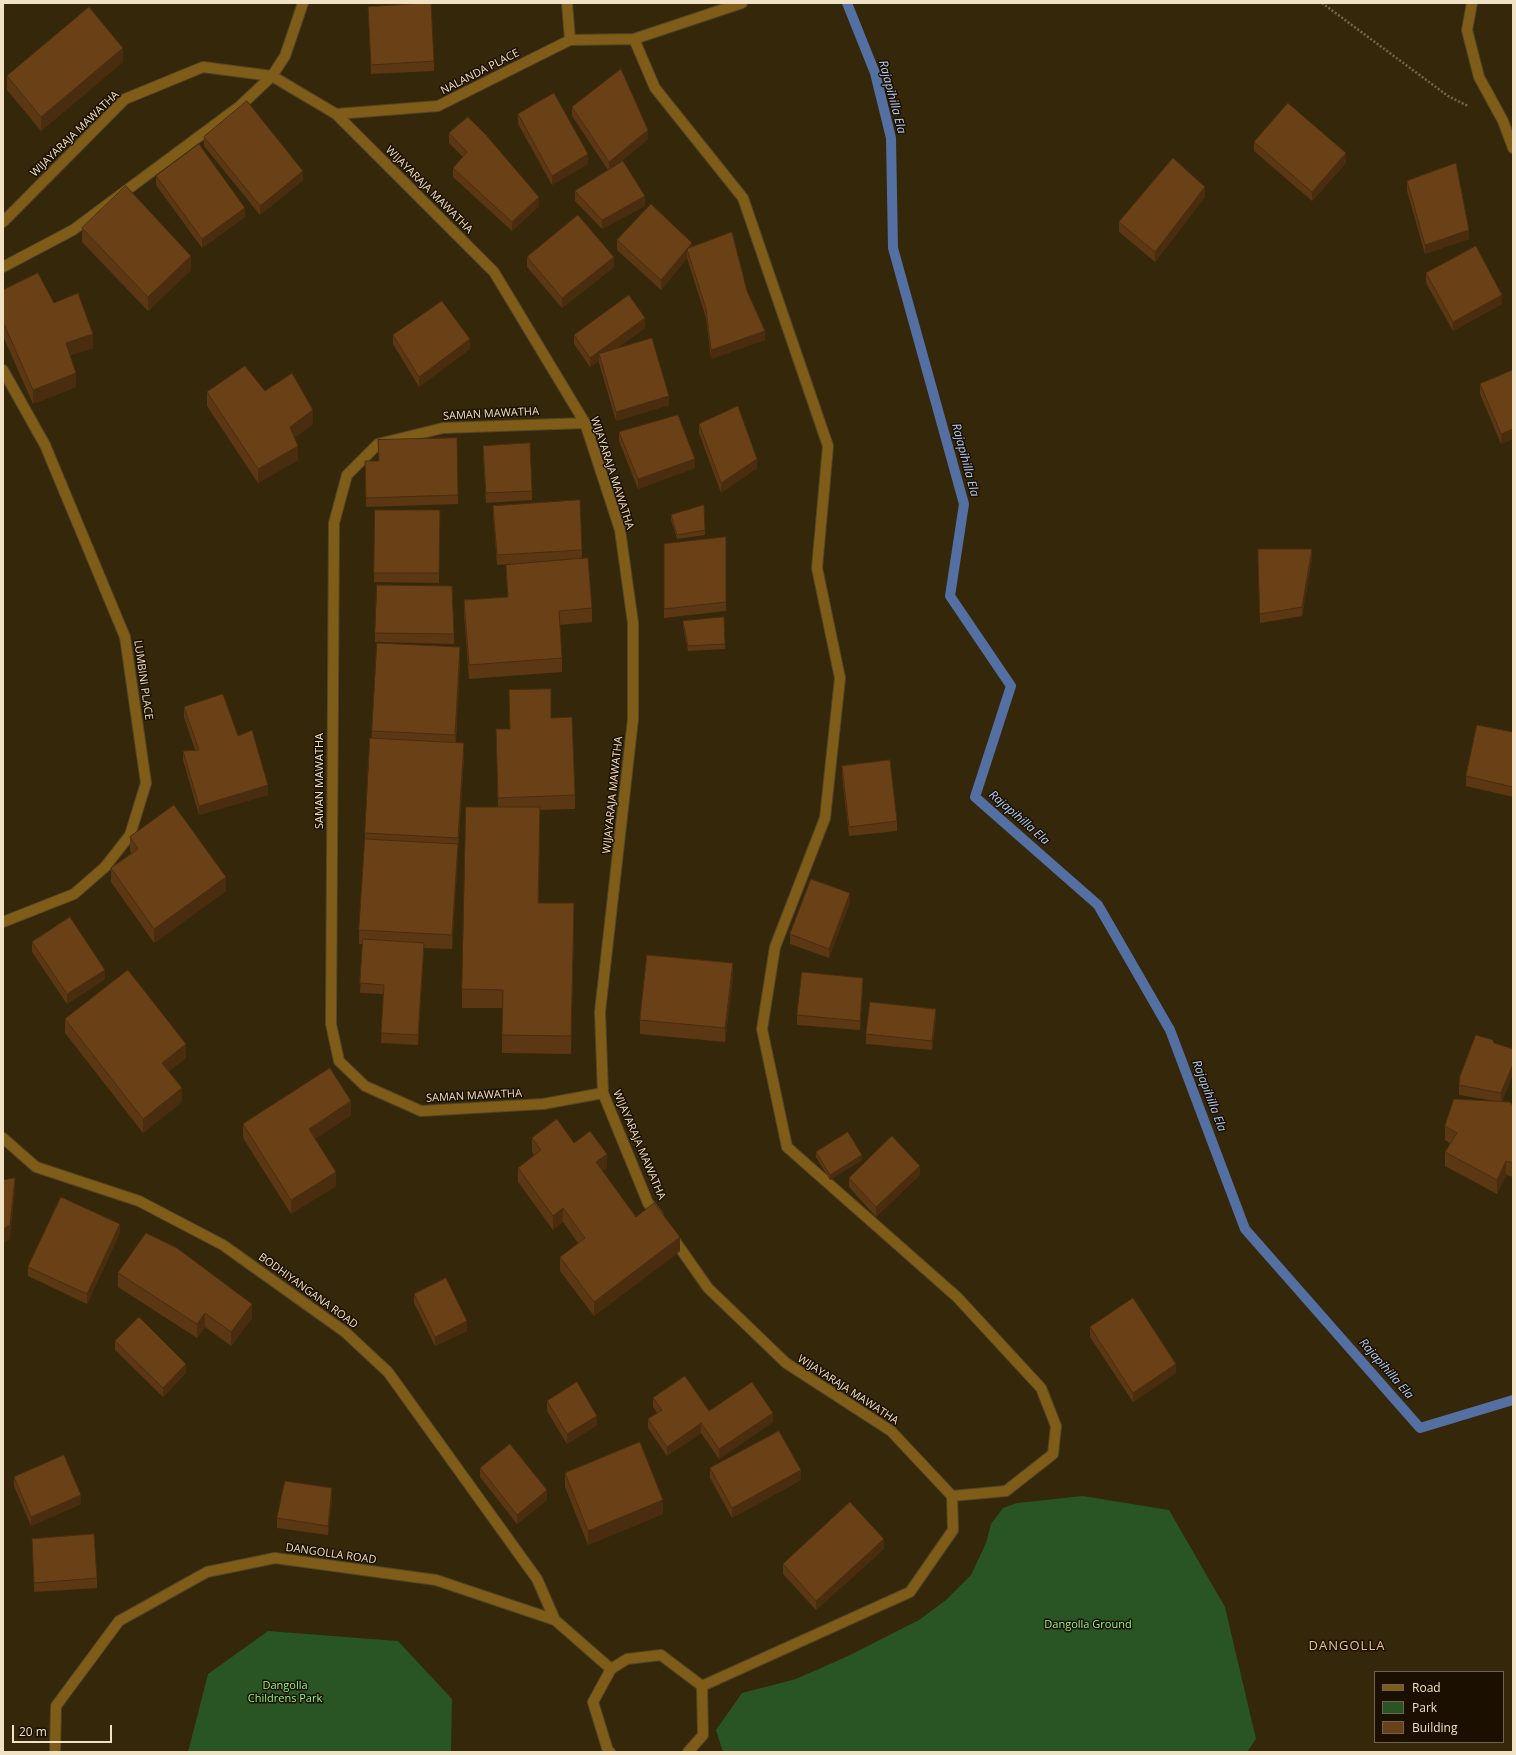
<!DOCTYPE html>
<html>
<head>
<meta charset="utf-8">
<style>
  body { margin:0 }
  #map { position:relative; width:1516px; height:1755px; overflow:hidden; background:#352709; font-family:"Open Sans",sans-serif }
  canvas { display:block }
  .frame { position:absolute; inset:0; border:4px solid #f1e1c5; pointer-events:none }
  .legend { position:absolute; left:1374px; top:1671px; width:130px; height:72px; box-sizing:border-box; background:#1b1000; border:1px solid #71644f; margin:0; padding:5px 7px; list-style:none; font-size:12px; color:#f1e1c5 }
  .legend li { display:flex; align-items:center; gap:8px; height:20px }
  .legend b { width:20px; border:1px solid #71644f }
  .scale { position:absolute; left:12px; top:1725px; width:100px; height:18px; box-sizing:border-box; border:2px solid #f1e1c5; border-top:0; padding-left:5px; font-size:12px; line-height:14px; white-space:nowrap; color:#f1e1c5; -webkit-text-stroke:3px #1b1000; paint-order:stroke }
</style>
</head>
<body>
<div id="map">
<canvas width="1516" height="1755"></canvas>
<div class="frame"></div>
<ul class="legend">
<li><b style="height:5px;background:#7f5d18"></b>Road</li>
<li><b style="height:11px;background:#295423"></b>Park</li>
<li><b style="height:11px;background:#6a4016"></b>Building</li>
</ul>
<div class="scale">20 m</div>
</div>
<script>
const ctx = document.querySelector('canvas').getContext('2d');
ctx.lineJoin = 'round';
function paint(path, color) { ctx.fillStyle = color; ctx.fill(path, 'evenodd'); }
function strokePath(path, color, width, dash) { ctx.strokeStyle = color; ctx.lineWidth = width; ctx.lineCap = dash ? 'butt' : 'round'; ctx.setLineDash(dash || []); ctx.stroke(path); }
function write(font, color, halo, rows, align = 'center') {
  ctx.font = font + ' "Open Sans",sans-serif'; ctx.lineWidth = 3; ctx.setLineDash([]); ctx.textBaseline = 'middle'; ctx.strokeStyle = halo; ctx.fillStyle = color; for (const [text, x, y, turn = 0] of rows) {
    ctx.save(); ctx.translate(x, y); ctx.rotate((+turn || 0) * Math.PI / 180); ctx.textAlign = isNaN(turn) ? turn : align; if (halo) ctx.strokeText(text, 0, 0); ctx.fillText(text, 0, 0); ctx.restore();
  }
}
paint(new Path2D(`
  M1083,1496L1169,1510L1225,1607L1256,1739L1247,1752H723L716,1730L742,1693L796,1679L848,1656L919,1620L946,1600L971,1575L986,1543L991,1524L1003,1508L1017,1503Z
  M268,1631L398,1641L452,1699L451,1752H188L208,1674Z`), '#295423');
strokePath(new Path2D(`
  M847,3L875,73L891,138L893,248L964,504L950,596L1011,686L975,797L1098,905L1170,1030L1245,1229L1420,1428L1513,1400`), '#546fa1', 10);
const service = new Path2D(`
  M3,267L73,230L240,106L272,76L285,56L303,3`);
const minor = new Path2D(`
  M567,3L570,40
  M1472,3L1467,30L1479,77L1503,121L1513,148
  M634,39L655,88L743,198L828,446L817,568L840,678L825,818L775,947L762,1029L787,1147L957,1297L1041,1388L1056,1426L1053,1454L1006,1491L952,1496
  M336,114L438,106L570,40L634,39L742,3
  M3,222L125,99L203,67L272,76L336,114L494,272L585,423L620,530L633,623V719L600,1012L603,1093L648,1203L658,1216
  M3,370L45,445L125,637L146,783L130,835L105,867L74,894L3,922
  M585,423L443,428L378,444L347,475L334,523L331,1024L339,1061L365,1086L421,1111L543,1104L603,1093
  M673,1238L708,1288L786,1363L891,1431L952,1496L953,1530L910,1592L702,1686
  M610,1752L608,1751L593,1702L611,1669L627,1659L661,1655L702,1686L703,1735L688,1752`);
const tertiary = new Path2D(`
  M3,1138L36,1167L139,1201L223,1245L345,1332L388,1372L537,1579L555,1620L611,1669
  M55,1752L56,1706L119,1621L207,1572L275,1558L436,1580L555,1620`);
strokePath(service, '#534527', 12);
strokePath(minor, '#534527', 12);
strokePath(tertiary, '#534527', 12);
strokePath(new Path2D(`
  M1322,3L1448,96L1468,106`), '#77684b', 2.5, [2, 2]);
strokePath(service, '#7f5d18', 10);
strokePath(minor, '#7f5d18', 10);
strokePath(tertiary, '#7f5d18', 10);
paint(new Path2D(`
  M368,7L434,61V71L371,74Z
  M123,62L41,131L7,90V76Z
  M572,107L648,139L619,163L645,206L602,229L575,201V191L608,170L572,116Z
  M518,114L588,164L552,185L518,124Z
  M449,133L539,206L512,231L453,177V168L463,157L449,143Z
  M204,137L303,180L260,215L204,146Z
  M1254,142L1346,163L1312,201L1254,151Z
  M156,176L245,217L202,248L156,185Z
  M1407,181L1469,239L1425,254L1407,191Z
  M1205,197L1155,262L1119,232V222Z
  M82,228L191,270L148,311L82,242Z
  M617,240L692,247L747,291L765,340L711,359L706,318L687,258L661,290L617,250Z
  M527,257L614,267L562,308L527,267Z
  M1426,273L1502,304L1453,331L1426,283Z
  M3,290L54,303L93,348L70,355L76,387L33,404L3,336Z
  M645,328L616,349L669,405L616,421L599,363V361L590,367L574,344V335Z
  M393,335L470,349L419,387L393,344Z
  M1513,370V439L1501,444L1480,394V384Z
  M207,392L313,424L294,438L298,460L258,483L207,406Z
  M699,424L757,468L721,493L699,433Z
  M619,432L695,468L638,489L619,441Z
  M457,438L458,504L366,507L365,471L378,461Z
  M483,446L532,491V500L486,503L483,456Z
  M704,505L705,535L677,539L671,520V515Z
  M493,506L582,550V558L592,608V622L560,625L562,658V672L469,679L464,614V600L508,597L506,579V565L516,564L497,565L493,515Z
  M375,510H440L439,583L374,582Z
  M726,537V611L664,618V544Z
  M1258,558H1312L1302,616L1260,623Z
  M683,621L725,644V649L688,651L683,626Z
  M375,633L454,634V644L375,642Z
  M460,661L456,742L464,757L452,949L424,948L418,1045L381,1043L383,994L360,993L363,944H359V930L365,842V833L372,731Z
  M509,690L551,718L575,795V809L540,810L539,903L574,921L571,1054L502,1053V1008H462V989L498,807L496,729H510Z
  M184,707L238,736L268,795L199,815L183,760V751L195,750L184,717Z
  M1513,732V797L1466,786V776Z
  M842,766L897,821V831L849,836L842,776Z
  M130,837L226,891L154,943L111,882V868L131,853L130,851Z
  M850,902L829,958L790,944V934Z
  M32,942L105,979L67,1004L32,952Z
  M733,977L725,1042L640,1034V1020Z
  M863,987L860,1030L797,1025V1015Z
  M936,1018L932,1050L866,1044V1034Z
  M65,1019L186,1058L169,1071L182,1102L143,1133L65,1033Z
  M1494,1043L1513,1049V1074L1502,1101L1513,1106V1177L1506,1175L1497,1194L1445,1166V1152L1451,1144L1445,1140V1126L1495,1101L1459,1095V1085Z
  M351,1115L315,1139L336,1186L291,1214L243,1138V1124Z
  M532,1138L574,1143L607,1168L602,1171L636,1217L680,1251L594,1316L560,1271V1257L578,1243L563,1222L553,1230L518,1182V1168L534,1155L532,1152Z
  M816,1152L862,1160L830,1180L816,1157Z
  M920,1175L876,1217L849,1187V1178Z
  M120,1233L87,1304L28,1276V1267Z
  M118,1273L252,1318L231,1346L205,1327L197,1338L118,1287Z
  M414,1294L467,1331L435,1346L414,1303Z
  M1090,1327L1176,1373L1133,1402L1090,1337Z
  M115,1341L186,1373L163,1397L115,1350Z
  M653,1398L709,1411L773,1422L719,1459L701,1433L667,1456L648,1428V1419L657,1413L653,1407Z
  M547,1401L597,1425L567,1444L547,1411Z
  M480,1468L547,1500L517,1524L480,1477Z
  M710,1468L801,1480L732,1518L710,1478Z
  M565,1473L663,1514L588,1545L565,1487Z
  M14,1477L81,1504L31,1526L14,1486Z
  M332,1498L328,1535L277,1528V1518Z
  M32,1539L97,1578V1588L34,1592Z
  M884,1549L816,1610L783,1574V1564Z`), '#5b3713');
paint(new Path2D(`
  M123,48V62L41,131V117Z
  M648,130V139L609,172V162Z
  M1346,153V163L1312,201V192Z
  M588,154V164L552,185V176Z
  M303,171V180L260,215V206Z
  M1205,187V197L1155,262V252Z
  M645,196V206L602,229V220Z
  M539,197V206L512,231V222Z
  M245,208V217L202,248V239Z
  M1469,230V239L1425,254V245Z
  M692,243V252L687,249Z
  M687,249V258L661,290V280Z
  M191,256V270L148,311V297Z
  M614,257V267L562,308V298Z
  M1502,295V304L1453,331V322Z
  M645,318V328L601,360L599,354V361L590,367V358Z
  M765,331V340L711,359V350Z
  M93,334V348L66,357V343Z
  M470,339V349L419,387V377Z
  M76,373V387L33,404V390Z
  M669,396V405L616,421V412Z
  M313,410V424L290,441V427Z
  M1513,429V439L1501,444V434Z
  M298,446V460L258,483V469Z
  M695,459V468L638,489V479Z
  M757,459V468L721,493V483Z
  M1312,549V558L1302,616V607Z
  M460,647V661L455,749V735Z
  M464,743V757L458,852V838Z
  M268,785V795L199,815V806Z
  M540,807V826L538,921V903Z
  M458,844V858L452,949V935Z
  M226,877V891L154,943V929Z
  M850,893V902L829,958V949Z
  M574,903V921L571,1054V1036Z
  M424,943V952L418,1045V1035Z
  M733,963V977L725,1042V1028Z
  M105,970V979L67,1004V994Z
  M863,978V987L860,1030V1021Z
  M936,1009V1018L932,1050V1041Z
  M186,1044V1058L162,1077V1063Z
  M1513,1064V1074L1501,1102V1093Z
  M182,1088V1102L143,1133V1119Z
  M351,1101V1115L309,1143V1129Z
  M607,1154V1168L596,1176V1162Z
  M862,1155V1160L830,1180V1175Z
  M1506,1161V1175L1497,1194V1180Z
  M920,1166V1175L876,1217V1207Z
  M336,1172V1186L291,1214V1200Z
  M15,1178V1192L10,1239L3,1243V1229Z
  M563,1208V1222L553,1230V1216Z
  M120,1224V1233L87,1304V1294Z
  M680,1237V1251L594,1316V1302Z
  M252,1304V1318L231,1346V1332Z
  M205,1313V1327L197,1338V1324Z
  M467,1321V1331L435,1346V1337Z
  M186,1364V1373L163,1397V1388Z
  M1176,1364V1373L1133,1402V1393Z
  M773,1413V1422L719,1459V1449Z
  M597,1416V1425L567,1444V1434Z
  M701,1423V1433L667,1456V1447Z
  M801,1470V1480L732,1518V1508Z
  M332,1488V1498L328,1535V1526Z
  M547,1490V1500L517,1524V1515Z
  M81,1495V1504L31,1526V1517Z
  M663,1500V1514L588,1545V1531Z
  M884,1539V1549L816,1610V1601Z`), '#4a2d0f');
const building = new Path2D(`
  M424,3H431L434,61L371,65L368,7Z
  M89,7L123,48L41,117L7,76Z
  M621,69L648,130L609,162L572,107Z
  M554,93L588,154L552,176L518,114Z
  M247,101L303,171L260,206L204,137Z
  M1288,103L1346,153L1312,192L1254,142Z
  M468,117L486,135L539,197L512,222L453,168L467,152L449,133Z
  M199,144L245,208L202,239L156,176Z
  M1173,158L1205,187L1155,252L1119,222Z
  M623,161L645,196L602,220L575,191Z
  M1456,163L1469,230L1425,245L1407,181Z
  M126,186L191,256L148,297L82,228Z
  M651,204L692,243L661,280L617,240Z
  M578,215L614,257L562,298L527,257Z
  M732,232L747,291L765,331L711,350L706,309L687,249Z
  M1476,246L1502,295L1453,322L1426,273Z
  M38,273L54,303L78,293L93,334L66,343L76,373L33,390L3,322V290Z
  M629,295L645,318L590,358L574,335Z
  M442,301L470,339L419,377L393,335Z
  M652,338L669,396L616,412L599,354Z
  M245,366L265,391L292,373L313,410L290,427L298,446L258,469L207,392Z
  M1513,370V429L1501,434L1480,384Z
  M738,406L757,459L721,483L699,424Z
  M678,415L695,459L638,479L619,432Z
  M457,438L458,495L366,498L365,461H379L378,440Z
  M530,443L532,491L486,493L483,446Z
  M580,500L582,550L497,555L493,506Z
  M704,505L705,530L677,535L671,515Z
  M375,510H440L439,573H374Z
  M726,537V602L664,609V544Z
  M1258,549H1312L1302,607L1260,614Z
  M588,558L592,608L559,611L562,658L469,665L464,600L508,597L506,565Z
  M377,585L452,586L454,634L375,633Z
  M724,617L725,644L688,646L683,621Z
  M377,643L460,647L455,735L372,731Z
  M551,689V718L572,717L575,795L498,798L496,729H510L509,690Z
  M223,694L238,736L252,730L268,785L199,806L183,751L199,750L184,707Z
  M1477,725L1513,732V787L1466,776Z
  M370,738L464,743L458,838L365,833Z
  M890,760L897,821L849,827L842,766Z
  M174,805L226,877L154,929L111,868L138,849L130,837Z
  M466,807H540L538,903H574L571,1036L502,1035L503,990L462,989Z
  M365,839L458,844L452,935L359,930Z
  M811,879L850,893L829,949L790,934Z
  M70,917L105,970L67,994L32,942Z
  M363,939L424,943L418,1035L381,1033L384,985L360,983Z
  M647,955L733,963L725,1028L640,1020Z
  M128,970L186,1044L162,1063L182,1088L143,1119L65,1019Z
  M802,972L863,978L860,1021L797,1015Z
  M870,1002L936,1009L932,1041L866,1034Z
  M1476,1035L1493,1040L1494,1043L1513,1049V1064L1501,1093L1459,1085L1460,1076Z
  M330,1068L351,1101L309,1129L336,1172L291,1200L243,1124Z
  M1454,1099L1510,1102L1513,1106V1163L1506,1161L1497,1180L1445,1152L1457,1133L1445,1126Z
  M557,1119L574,1143L590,1131L607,1154L596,1162L636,1217L654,1203L680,1237L594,1302L560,1257L585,1238L563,1208L553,1216L518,1168L541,1150L532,1138Z
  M848,1132L862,1155L830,1175L816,1152Z
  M892,1136L920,1166L876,1207L849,1178Z
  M15,1178L10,1225L3,1229V1180Z
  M61,1197L120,1224L87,1294L28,1267Z
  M146,1233L177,1248L252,1304L231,1332L205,1313L197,1324L118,1273Z
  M446,1278L467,1321L435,1337L414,1294Z
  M1133,1298L1176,1364L1133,1393L1090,1327Z
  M139,1317L186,1364L163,1388L115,1341Z
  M685,1376L709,1411L752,1382L773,1413L719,1449L701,1423L667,1447L648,1419L662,1410L653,1398Z
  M577,1382L597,1416L567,1434L547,1401Z
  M779,1431L801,1470L732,1508L710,1468Z
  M640,1442L663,1500L588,1531L565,1473Z
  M510,1444L547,1490L517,1515L480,1468Z
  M64,1455L81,1495L31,1517L14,1477Z
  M285,1481L332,1488L328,1526L277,1518Z
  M850,1502L884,1539L816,1601L783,1564Z
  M94,1534L97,1578L34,1583L32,1539Z`);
paint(building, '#6a4016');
strokePath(building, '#4a2d0f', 1);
write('11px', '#f1e1c5', '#1b1000', [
  ["NALANDA PLACE",480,72,-27],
  ["WIJAYARAJA MAWATHA",75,134,-44],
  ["WIJAYARAJA MAWATHA",429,190,45],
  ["SAMAN MAWATHA",491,414,-3],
  ["WIJAYARAJA MAWATHA",612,473,72],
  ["LUMBINI PLACE",143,680,82],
  ["SAMAN MAWATHA",320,781,-90],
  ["WIJAYARAJA MAWATHA",613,795,-84],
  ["SAMAN MAWATHA",474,1096,-3],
  ["WIJAYARAJA MAWATHA",639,1145,67],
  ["BODHIYANGANA ROAD",308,1291,36],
  ["WIJAYARAJA MAWATHA",848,1390,33],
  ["DANGOLLA ROAD",331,1554,8]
]);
write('11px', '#94f886', '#1b1000', [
  ["Dangolla Ground",1088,1625],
  ["Dangolla",285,1686],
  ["Childrens Park",285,1699]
]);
write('italic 12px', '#b2ccfa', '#1b1000', [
  ["Rajapihilla Ela",892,97,75],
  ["Rajapihilla Ela",965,460,75],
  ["Rajapihilla Ela",1019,818,41],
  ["Rajapihilla Ela",1209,1096,69],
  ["Rajapihilla Ela",1386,1369,49]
]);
ctx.letterSpacing = '1px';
write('13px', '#e8c890', '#1b1000', [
  ["DANGOLLA",1347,1646]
]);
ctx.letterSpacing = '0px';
</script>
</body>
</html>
